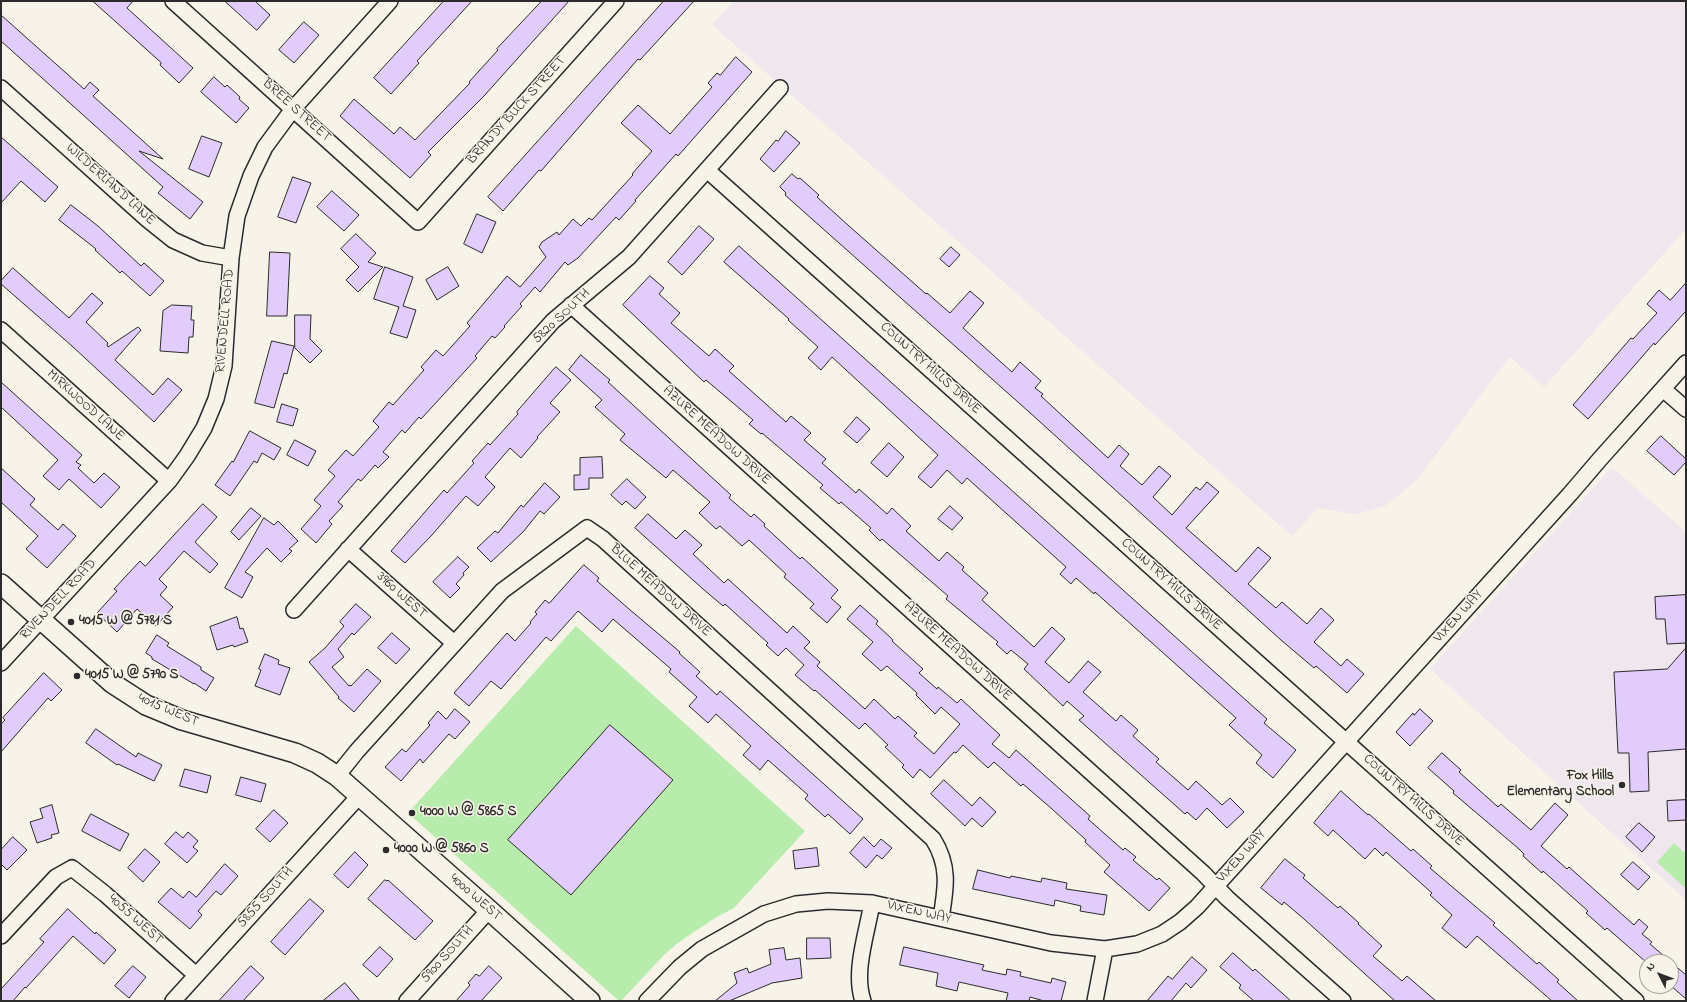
<!DOCTYPE html>
<html>
<head>
<meta charset="utf-8">
<style>
  body { margin:0 }
  #map { position:relative; width:1687px; height:1002px; overflow:hidden; background:#f7f3e8; font-family:"Indie Flower",sans-serif }
  canvas { display:block }
  .frame { position:absolute; inset:0; border:2px solid #2b2b2b; pointer-events:none }
  .north { position:absolute; left:1639px; top:954px; width:40px; height:40px; box-sizing:border-box; background:#f7f3e8; border:1px solid #a5a39c; border-radius:50%; rotate:312deg; font-size:11px; font-weight:700; line-height:16px; text-align:center; color:#2b2b2b }
  .north::after { content:''; display:block; margin:auto; width:14px; height:18px; background:#2b2b2b; clip-path:polygon(50% 0,100% 100%,50% 72%,0 100%) }
</style>
</head>
<body>
<div id="map">
<canvas width="1687" height="1002"></canvas>
<div class="frame"></div>
<div class="north">N</div>
</div>
<script>
const ctx = document.querySelector('canvas').getContext('2d');
ctx.lineJoin = 'round';
function paint(path, color) { ctx.fillStyle = color; ctx.fill(path, 'evenodd'); }
function strokePath(path, color, width, dash) { ctx.strokeStyle = color; ctx.lineWidth = width; ctx.lineCap = dash ? 'butt' : 'round'; ctx.setLineDash(dash || []); ctx.stroke(path); }
function write(font, color, halo, rows, align = 'center') {
  ctx.font = font + ' "Indie Flower",sans-serif'; ctx.lineWidth = 3; ctx.setLineDash([]); ctx.textBaseline = 'middle'; ctx.strokeStyle = halo; ctx.fillStyle = color; for (const [text, x, y, turn = 0] of rows) {
    ctx.save(); ctx.translate(x, y); ctx.rotate((+turn || 0) * Math.PI / 180); ctx.textAlign = isNaN(turn) ? turn : align; if (halo) ctx.strokeText(text, 0, 0); ctx.fillText(text, 0, 0); ctx.restore();
  }
}
paint(new Path2D(`
  M734,1H1686V229L1544,387L1510,357L1414,483L1385,506L1355,514L1318,508L1292,536L712,25Z
  M1612,467L1686,532V900L1430,669Z`), '#f0e7ee');
paint(new Path2D(`
  M576,626L805,831L734,908L715,918L679,942L664,955L621,1001H619L408,813Z
  M1674,843L1686,854V889L1657,862Z`), '#b8ecad');
const building = new Path2D(`
  M93,1H133L127,8L193,68L179,83L160,65L161,63Z
  M225,1H255L270,15L257,30Z
  M444,1H472L417,61L419,63L391,94L374,78Z
  M542,1H569L484,96L428,152L431,155L410,178L340,116L354,99L394,134L400,127L415,140L470,83L469,82L498,50L497,49Z
  M664,1H694L640,60L638,59L541,171L539,170L503,211L488,197Z
  M1,15L84,89L90,82L99,90L93,96L163,159L139,151L203,202L190,219L158,193L163,187L1,41Z
  M304,22L319,35L294,63L279,50Z
  M736,57L752,72L678,156L676,154L635,200L636,201L619,220L616,217L578,258L568,265L565,262L540,292L535,287L520,304L522,306L504,326L505,327L495,338L492,336L475,356L477,358L421,419L419,417L405,433L402,430L383,452L389,457L378,468L375,465L361,481L358,479L338,502L343,506L329,521L332,524L316,543L301,529L321,506L314,500L335,476L328,470L346,450L353,456L379,427L373,421L389,402L393,405L424,370L421,367L436,350L443,356L470,326L467,323L507,276L520,287L546,257L539,247L542,242L557,232L559,235L573,219L581,226L589,218L592,220L633,175L632,174L652,151L621,123L638,105L670,134L712,87L708,83L717,73L720,75Z
  M214,77L225,87L227,85L240,97L239,99L249,108L236,123L201,92Z
  M786,131L800,143L774,172L760,159L776,140L778,141Z
  M202,136L222,143L209,177L189,169Z
  M1,137L58,187L45,202L21,181L1,203Z
  M792,174L798,179L800,178L819,195L817,197L849,226L926,294L927,293L950,313L970,291L984,303L963,328L1012,372L1020,362L1041,381L1035,388L1043,394L1041,396L1108,458L1119,445L1129,454L1120,466L1142,485L1159,466L1171,476L1153,497L1172,515L1196,487L1200,490L1207,482L1219,492L1186,528L1236,572L1258,547L1271,558L1248,584L1276,608L1282,602L1307,624L1321,608L1334,620L1314,642L1341,666L1347,659L1364,674L1347,693L1316,666L1314,668L1281,640L1028,411L785,195L786,193L780,187Z
  M293,177L311,183L296,223L278,217Z
  M332,191L359,215L344,231L317,207Z
  M71,205L98,226L141,266L144,263L164,281L150,296L122,271L120,273L95,250L96,249L59,220Z
  M477,214L496,222L482,253L464,244Z
  M699,226L714,239L682,275L668,262Z
  M356,234L376,253L368,262L383,267L358,292L346,280L359,267L341,249Z
  M739,246L1267,719L1264,723L1296,750L1273,778L1256,763L1262,755L1229,725L1236,718L1095,592L1094,594L1076,578L1071,584L1060,574L1066,567L967,478L962,484L947,470L931,488L918,477L938,455L832,357L821,370L808,358L818,347L788,320L789,319L724,262Z
  M951,247L960,255L949,267L940,259Z
  M270,252L290,253L287,316H267Z
  M385,267L413,277L403,306L416,310L407,338L390,333L399,307L374,299Z
  M448,267L459,286L437,300L426,280Z
  M13,268L69,318L92,293L103,303L86,322L108,343L107,345L108,347L138,327L141,330L115,360L153,395L168,378L182,390L154,422L72,346L1,284V281Z
  M650,276L664,288L659,294L680,313L671,323L709,356L715,349L734,366L729,371L786,422L791,416L811,433L804,440L826,459L822,463L856,493L859,489L887,514L892,508L911,526L906,531L939,561L947,552L964,567L962,570L988,593L982,600L1034,647L1052,627L1065,639L1045,662L1069,683L1088,661L1101,672L1083,692L1116,721L1121,715L1138,730L1133,736L1159,759L1156,762L1188,790L1196,781L1222,805L1230,798L1244,812L1227,828L1207,808L1196,820L1187,812L1185,814L1079,720L1084,716L1067,701L1063,706L1024,669L1028,664L1011,650L1007,654L996,644L998,642L946,599L948,596L882,539L880,541L869,530L871,528L841,502L839,504L820,488L823,485L762,433L761,434L749,424L753,420L706,380L704,382L623,305Z
  M1686,283V311L1655,345L1654,343L1588,419L1573,405L1631,338L1633,339L1657,313L1647,304L1659,290L1670,300Z
  M172,305L192,306L191,320H194L193,337H189L188,353L160,351L163,311Z
  M295,315H311L310,339L322,351L310,363L295,348Z
  M272,341L294,346L287,374L284,373L274,408L255,403Z
  M581,355L610,380L608,382L731,495L729,498L751,517L754,514L765,524L764,526L800,559L802,557L838,590L831,598L841,607L827,623L810,608L814,604L784,577L786,574L749,540L742,546L720,526L716,529L699,513L710,502L673,470L666,478L620,440L625,434L595,407L602,400L569,370Z
  M556,367L571,380L550,403L560,412L537,437L538,438L521,458L510,448L485,477L495,487L478,506L466,496L431,536L405,563L391,551L444,490L447,493L474,463L472,461L488,443L490,445L518,414L517,412Z
  M1,382L82,455L76,462L81,465L78,468L94,483L104,473L120,487L101,508L69,479L59,490L43,476L58,460L1,407Z
  M282,404L298,409L293,426L277,422Z
  M857,417L870,429L857,443L844,432Z
  M250,431L281,448L274,460L262,453L257,463L254,461L230,496L215,485L232,461L233,462Z
  M1661,436L1686,459V462L1674,475L1647,451Z
  M295,440L316,451L308,466L287,455Z
  M889,443L904,457L887,477L871,463Z
  M602,457L603,478H589V489L574,490V475H580V458Z
  M1,468L35,499L30,505L58,530L63,524L76,536L47,568L26,549L38,536L1,502Z
  M627,479L646,497L635,509L626,501L622,505L611,495Z
  M545,483L560,497L544,514L540,511L523,532L491,562L477,548L495,531L498,533L521,505L523,507Z
  M203,504L217,517L195,542L218,564L210,573L184,551L159,579L167,587L160,595L173,607L156,626L137,609L117,632L97,613L117,591L114,589L140,561L145,566Z
  M950,506L963,518L952,530L938,519Z
  M251,508L261,516L239,540L231,532Z
  M648,514L676,539L685,530L702,545L693,554L724,583L728,579L787,633L793,626L810,642L804,648L820,662L817,666L865,709L874,699L895,719L898,716L917,733L914,736L934,754L960,724L941,707L935,714L916,695L917,693L887,666L881,671L862,654L873,642L847,619L860,605L878,621L876,624L893,640L892,641L923,669L919,673L937,689L938,687L957,703L961,699L1000,735L992,744L1009,758L1016,750L1090,816L1088,819L1123,850L1125,848L1136,857L1133,860L1157,880L1159,878L1170,888L1149,911L1104,872L1110,865L1085,842L1086,840L1052,809L1023,784L1021,786L994,762L988,768L963,745L956,753L954,752L930,778L920,769L913,778L902,767L904,765L885,747L888,745L865,723L859,729L815,690L814,691L795,675L804,665L786,648L778,656L766,645L768,643L725,604L723,606L703,589L635,528Z
  M264,518L274,525L278,521L298,541L289,549L292,551L281,562L267,548L245,572L253,577L242,598L225,588Z
  M458,557L469,567L463,573L464,575L456,584L460,588L450,598L433,582Z
  M584,565L599,578L597,581L629,609L680,652L679,653L700,672L696,676L717,695L720,691L863,819L850,834L828,814L825,817L805,799L808,795L768,760L760,770L743,755L751,746L716,714L708,723L689,706L697,697L669,672L671,669L613,619L602,632L578,611L551,641L546,637L501,689L491,681L469,706L454,693L507,633L515,641L531,623L530,622L537,614L535,612L545,600L549,603Z
  M1686,595V643L1667,644L1665,619H1656L1655,597Z
  M356,604L371,617L354,635L352,633L338,649L344,657L332,667L349,686L350,685L351,686L367,669L381,681L354,712L338,698L339,697L309,662L325,648L344,626L340,622Z
  M237,617L240,629L243,628L248,642L234,647L233,645L217,650L210,627Z
  M392,633L410,649L396,664L378,648Z
  M157,635L169,643L167,646L201,667V670L214,678L206,691L194,683V684L152,659V657L146,653Z
  M1686,648V749L1648,752L1649,791L1630,792L1629,753H1618L1614,672L1667,669Z
  M265,654L279,660L278,664L290,668L280,695L255,686L261,670L259,669Z
  M44,673L62,690L51,701L48,698L1,752V724L5,720L3,718Z
  M455,709L470,722L455,739L449,734L423,763L420,759L401,781L385,767L402,749L406,752L430,725L428,723L438,711L446,719Z
  M1420,709L1433,721L1410,746L1396,732L1413,713L1414,715Z
  M610,725L673,780L571,895L508,840Z
  M96,729L136,757L138,753L162,765L154,781L118,764L117,765L86,743Z
  M1442,753L1461,770L1459,772L1498,807L1501,804L1531,830L1555,803L1568,815L1541,846L1567,869L1569,867L1634,925L1639,919L1648,927L1642,934L1652,942L1650,944L1686,975V999L1671,986V962H1646L1607,928L1605,930L1586,913L1588,911L1543,871L1542,873L1523,856L1524,854L1519,849L1453,793L1454,791L1428,768Z
  M185,769L211,776L207,793L180,786Z
  M241,777L266,784L261,802L236,795Z
  M944,780L972,806L980,797L996,812L982,827L972,818L965,826L931,794Z
  M1341,791L1368,815L1369,814L1411,851L1413,849L1432,866L1430,868L1495,923L1493,925L1537,964L1539,962L1559,980L1557,982L1578,1001H1552L1477,936L1466,948L1442,928L1452,915L1430,895L1432,893L1386,852L1383,856L1375,848L1365,859L1333,830L1328,836L1314,823Z
  M1686,800V820L1668,821L1667,801Z
  M52,805L59,833L51,835L52,838L37,843L30,822L43,818L40,809Z
  M274,810L288,823L270,842L256,829Z
  M91,814L129,834L120,851L82,831Z
  M1639,823L1655,837L1642,852L1626,837Z
  M176,832L183,838L188,832L198,841L193,847L198,851L187,863L165,844Z
  M13,837L27,850L7,870L1,864V850Z
  M864,837L874,847L881,839L892,848L882,859L877,855L866,868L850,853Z
  M817,848L819,866L795,869L793,851Z
  M145,849L160,862L143,882L128,868Z
  M355,852L368,865L348,888L334,875Z
  M1285,859L1305,875L1303,878L1338,908L1340,906L1359,923L1358,924L1382,946L1373,956L1402,981L1407,976L1436,1001H1395L1304,919L1284,902L1282,905L1261,888Z
  M1633,862L1650,877L1638,890L1621,875Z
  M225,864L238,876L221,895L216,891L198,911L202,915L190,929L158,902L171,888L183,898L189,891L196,897Z
  M978,870L1010,878L1011,876L1041,882L1042,878L1067,883L1066,889L1107,895L1104,915L1080,911L1081,906L1055,900L1054,906L973,889Z
  M385,880L387,881L388,880L433,921L415,940L368,899Z
  M310,899L324,911L285,955L271,942Z
  M68,909L95,934L96,932L116,950L104,964L73,936L26,988L25,987L13,1001H1V989L44,942L40,939Z
  M807,938H830L831,958L807,959Z
  M380,947L393,959L377,977L363,965Z
  M904,947L984,965L982,970L1006,975L1007,969L1021,972L1020,976L1051,983L1052,978L1066,982L1061,1001H1044L1030,997L1029,1001H1006L1008,993L959,982L957,991L936,986L938,973L900,965Z
  M784,948L786,960L800,958L802,978L772,983L729,1001H715L737,983L734,973L747,968L749,973L771,964L769,950Z
  M1233,953L1253,971L1255,969L1291,1001H1254L1239,988L1241,985L1220,967Z
  M1192,957L1207,970L1191,988L1186,983L1171,1001H1147L1168,976L1172,979Z
  M133,966L146,977L129,998L115,986Z
  M251,966L264,978L243,1001H219Z
  M489,966L502,978L481,1001H456L470,985L468,983L476,974L479,976Z
  M345,983L360,1001H323Z`);
paint(building, '#e1ccfc');
strokePath(building, '#2b2b2b', 1);
const minor = new Path2D(`
  M173,1L418,222L616,1
  M1,88L148,220L173,240L202,253L231,258
  M707,170L1636,1001
  M571,305L1203,873L1227,898L1343,1001
  M1,330L169,481
  M1663,389L1686,409
  M348,549L454,643
  M294,610L553,321L629,257L780,88
  M1,663L169,481L187,456L204,428L216,399L224,366L231,258L237,216L251,176L265,147L293,109L390,1
  M337,776L357,751L502,591L587,528L603,539L933,839C950,866 946,888 941,918
  M1,936L56,877L72,868L105,894L196,975
  M173,1001L360,795
  M407,1001L489,910
  M647,1001L680,967L702,949L764,914L796,904L828,901L872,903L1051,943L1105,949L1137,944L1162,934L1180,922L1197,907L1570,494L1600,459L1686,363
  M863,1001C853,972 867,933 872,903
  M1095,1001L1105,949`);
const tertiary = new Path2D(`
  M1,584L112,683L146,705L182,720L295,753L317,763L337,776L489,910L590,1001`);
strokePath(minor, '#2b2b2b', 18);
strokePath(tertiary, '#2b2b2b', 22);
strokePath(minor, '#f7f3e8', 15);
strokePath(tertiary, '#f7f3e8', 19);
for (const [x, y, r, color] of [
  [71,622,4,"#2b2b2b"],
  [77,676,4,"#2b2b2b"],
  [1622,785,4,"#2b2b2b"],
  [412,813,4,"#2b2b2b"],
  [386,850,4,"#2b2b2b"]
]) { const dot = new Path2D(); dot.arc(x, y, r, 0, 2 * Math.PI); ctx.fillStyle = color; ctx.fill(dot); strokePath(dot, '#f7f3e8', 1.5); }
write('14px', '#2b2b2b', '#f7f3e8', [
  ["BREE STREET",296,111,42],
  ["BRANDY BUCK STREET",517,111,-48],
  ["WILDERLAND LANE",110,185,42],
  ["5820 SOUTH",562,317,-43],
  ["RIVENDELL ROAD",226,321,-85],
  ["COUNTRY HILLS DRIVE",930,369,42],
  ["MIRKWOOD LANE",85,406,42],
  ["AZURE MEADOW DRIVE",716,436,42],
  ["COUNTRY HILLS DRIVE",1171,585,42],
  ["BLUE MEADOW DRIVE",660,591,42],
  ["3960 WEST",401,596,42],
  ["RIVENDELL ROAD",59,600,-47],
  ["VIXEN WAY",1459,617,-48],
  ["AZURE MEADOW DRIVE",957,652,42],
  ["4015 WEST",168,711,23],
  ["COUNTRY HILLS DRIVE",1413,801,42],
  ["VIXEN WAY",1242,857,-48],
  ["5855 SOUTH",266,898,-48],
  ["4000 WEST",475,898,41],
  ["VIXEN WAY",919,913,13],
  ["4055 WEST",135,920,42],
  ["5900 SOUTH",448,955,-48]
]);
write('bold 14px', '#2b2b2b', '#f7f3e8', [
  ["4015 W @ 5781 S",79,622],
  ["4015 W @ 5790 S",85,676],
  ["Fox Hills",1614,777,"right"],
  ["Elementary School",1614,793,"right"],
  ["4000 W @ 5865 S",420,813],
  ["4000 W @ 5860 S",394,850]
], 'left');
</script>
</body>
</html>
